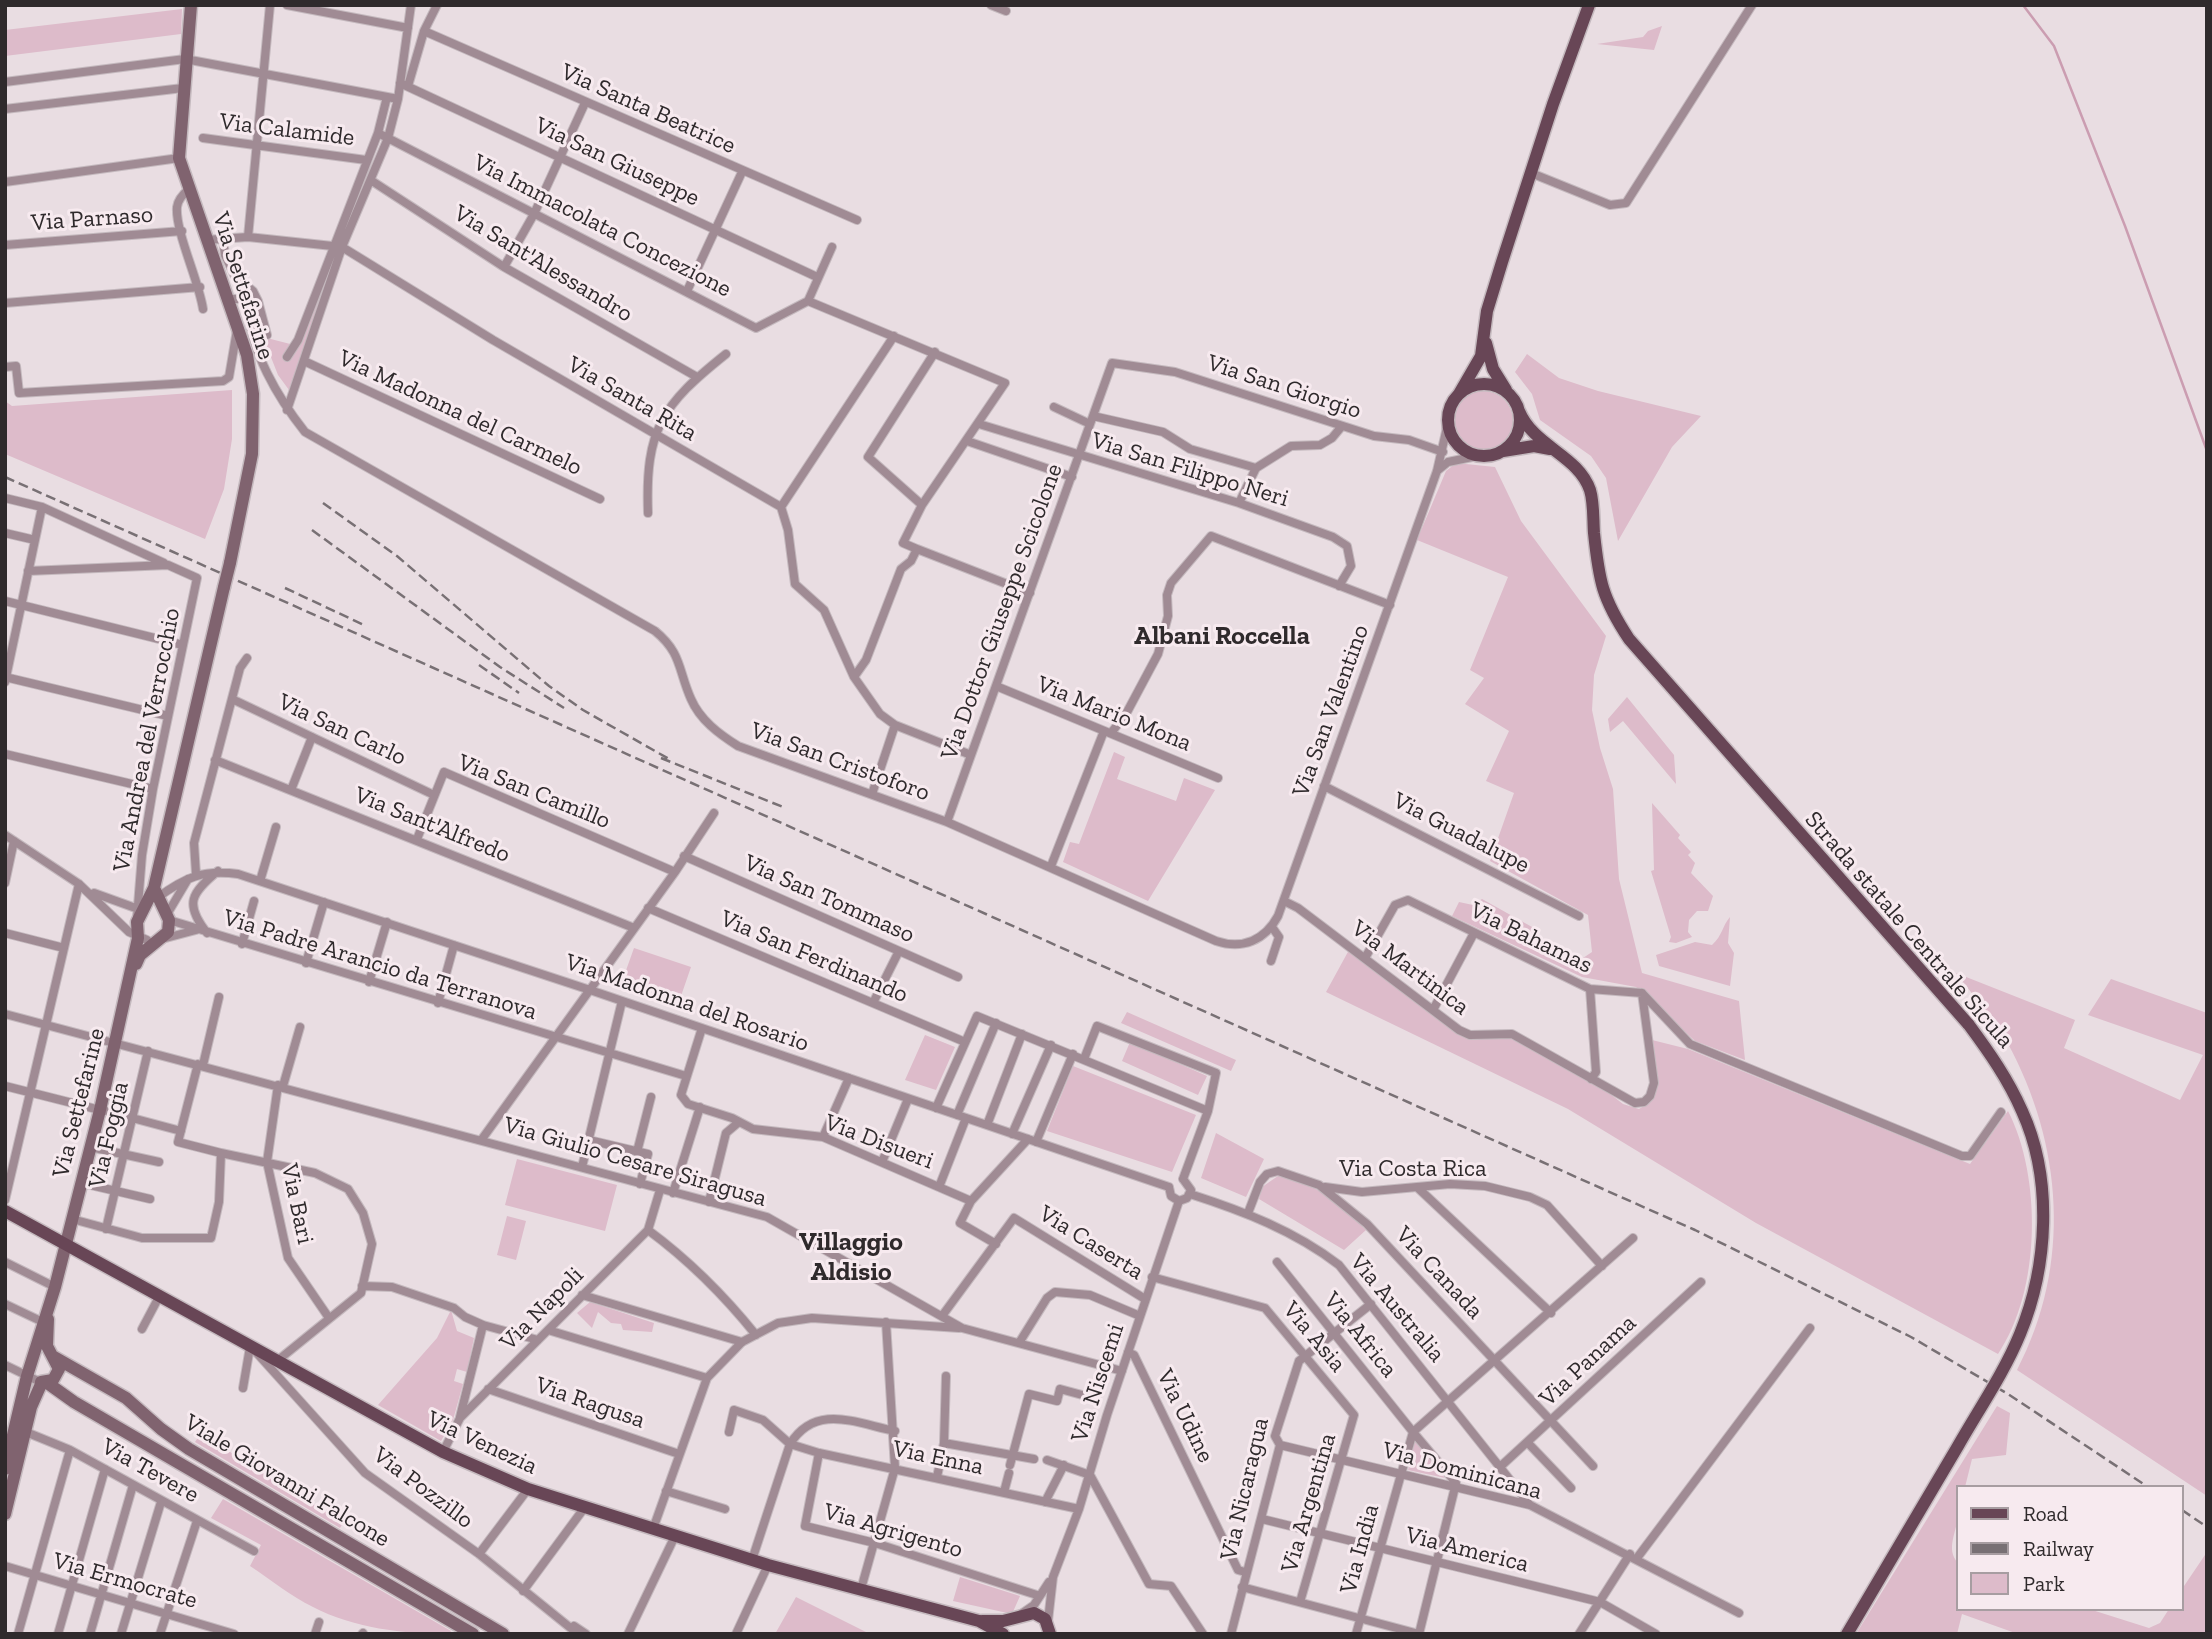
<!DOCTYPE html>
<html>
<head>
<meta charset="utf-8">
<style>
  body { margin:0 }
  #map { position:relative; width:2212px; height:1639px; overflow:hidden; background:#e9dde2; font-family:"Zilla Slab",serif }
  canvas { display:block }
  .frame { position:absolute; inset:0; border:7px solid #2f2a2c; pointer-events:none }
  .legend { position:absolute; left:1956px; top:1485px; width:228px; height:126px; box-sizing:border-box; background:#f7eaef; border:2px solid #a79da1; margin:0; padding:9px 12px; list-style:none; font-size:21px; color:#2f2a2c }
  .legend li { display:flex; align-items:center; gap:14px; height:35px }
  .legend b { width:35px; border:2px solid #a79da1 }
</style>
</head>
<body>
<div id="map">
<canvas width="2212" height="1639"></canvas>
<div class="frame"></div>
<ul class="legend">
<li><b style="height:9px;background:#684656"></b>Road</li>
<li><b style="height:9px;background:#787074"></b>Railway</li>
<li><b style="height:19px;background:#ddbbca"></b>Park</li>
</ul>
</div>
<script>
const ctx = document.querySelector('canvas').getContext('2d');
ctx.lineJoin = 'round';
function paint(path, color) { ctx.fillStyle = color; ctx.fill(path, 'evenodd'); }
function strokePath(path, color, width, dash) { ctx.strokeStyle = color; ctx.lineWidth = width; ctx.lineCap = dash ? 'butt' : 'round'; ctx.setLineDash(dash || []); ctx.stroke(path); }
function write(font, color, halo, rows, align = 'center') {
  ctx.font = font + ' "Zilla Slab",serif'; ctx.lineWidth = 6; ctx.setLineDash([]); ctx.textBaseline = 'middle'; ctx.strokeStyle = halo; ctx.fillStyle = color; for (const [text, x, y, turn = 0] of rows) {
    ctx.save(); ctx.translate(x, y); ctx.rotate((+turn || 0) * Math.PI / 180); ctx.textAlign = isNaN(turn) ? turn : align; if (halo) ctx.strokeText(text, 0, 0); ctx.fillText(text, 0, 0); ctx.restore();
  }
}
paint(new Path2D(`
  M182,9L181,34L5,56V30Z
  M1662,26L1654,50L1597,44L1643,37L1648,31Z
  M333,251L338,252L289,390L278,375L263,337L298,346Z
  M1527,354L1559,378L1598,391L1701,416L1672,447L1618,541L1606,478L1591,456L1540,420L1532,394L1515,372Z
  M232,390V439L224,489L205,539L5,454V401L12,406Z
  M1453 421a30 30 0 1 1 60 0a30 30 0 1 1-60 0Z
  M1456,463L1495,467L1521,521L1606,636L1594,675L1592,710L1600,748L1613,789L1619,879L1642,973L1739,1001L1745,1060L1695,1041L1636,987L1582,977L1452,916L1459,902L1473,905L1482,899L1532,927L1533,935L1583,958L1592,952L1588,915L1490,861L1514,793L1486,781L1509,731L1465,704L1484,678L1470,670L1508,577L1417,540L1446,471Z
  M1627,697L1674,755L1676,784L1623,721L1610,732L1608,719Z
  M1114,752L1125,757L1117,779L1176,801L1184,778L1215,790L1148,901L1063,862L1070,842L1079,844Z
  M1652,803L1680,835L1678,838L1691,852L1688,855L1695,863L1691,873L1713,896L1708,911H1697L1689,920L1688,932L1692,937L1676,943L1669,942L1671,937L1651,871L1654,870Z
  M1730,917L1728,943L1734,953L1730,986L1659,966L1656,955L1695,942L1712,945C1723,935 1722,926 1730,917Z
  M634,948L691,967L681,996L624,976Z
  M1349,950L1452,1030L1472,1040L1495,1037L1516,1039L1591,1079L1623,1104L1639,1109C1667,1096 1655,1065 1652,1040L1688,1049L1970,1164L2008,1111C2042,1177 2041,1291 1998,1354L1756,1223L1568,1109L1326,992Z
  M1956,973L2075,1020L2064,1048L2180,1100L2203,1055L2088,1015L2111,979L2207,1013V1496L2017,1370C2072,1265 2063,1144 2007,1042C1993,1018 1973,995 1956,973Z
  M1127,1012L1236,1060L1231,1071L1121,1023Z
  M925,1035L955,1047L936,1090L905,1080Z
  M1130,1042L1207,1076L1198,1095L1122,1061Z
  M1073,1066L1196,1115L1172,1172L1047,1131Z
  M1216,1133L1264,1159L1246,1197L1201,1178Z
  M517,1159L617,1185L605,1231L505,1205Z
  M1278,1176C1311,1179 1344,1207 1366,1230L1344,1250L1259,1199L1262,1187Z
  M507,1216L526,1221L516,1260L497,1255Z
  M590,1302L654,1323L652,1332L623,1330L621,1324L611,1323L598,1312L592,1328L577,1313Z
  M451,1310L457,1331L474,1338L467,1372L457,1369L454,1381L463,1384L453,1420L441,1441L378,1405L437,1338Z
  M1997,1406L2010,1413L2006,1455L1972,1459L1965,1487H1958C1958,1496 1959,1506 1958,1515C1957,1532 1945,1549 1958,1563V1609H2089L2149,1628L2160,1623L2169,1609H2182V1589L2207,1552V1634H2018L1962,1614L1957,1634H1856Z
  M199,1436L232,1453L343,1523L340,1528L195,1442Z
  M1415,1441L1445,1478L1408,1470Z
  M223,1499L451,1631L449,1634C404,1634 353,1628 313,1607C291,1596 271,1580 250,1566L261,1545L211,1518Z
  M960,1577L1020,1596L1012,1614L953,1601Z
  M796,1597L870,1634H775Z`), '#ddbbca');
strokePath(new Path2D(`
  M2023,5L2054,46L2125,226L2207,451`), '#cb9db1', 2.5);
const street = new Path2D(`
  M287,5L408,28
  M991,5L1006,11
  M424,31L857,220
  M5,82L185,59L398,99
  M400,83L817,277
  M408,86L424,31L437,5
  M5,109L183,88
  M378,133L756,328L808,301
  M203,138L366,160
  M1531,173L1610,205L1626,203L1752,5
  M372,181L504,267L697,377
  M5,182L179,158
  M189,189C183,194 178,199 177,207C175,231 199,281 203,309
  M248,237L270,5
  M223,239L225,255L235,276L253,291L258,301L267,335
  M206,240L248,237L342,247L493,340L781,507L788,530L795,584L824,610L854,677L880,714L895,725L971,755
  M5,245L182,231
  M832,247L808,301L1005,383L922,505L903,543L917,549L911,561L901,569L866,660L854,677
  M504,267L534,214L585,103
  M687,291L742,172
  M227,299H240L248,306C250,351 278,398 305,432L655,631C682,653 678,670 691,699C700,720 719,734 738,746L947,822L1216,941C1243,950 1265,940 1278,916L1437,471L1448,423
  M5,303L200,287
  M287,357L298,340L378,133L387,97
  M304,361L600,499
  M5,367L16,366L19,393L223,381L229,377L237,330
  M1054,407L1090,424
  M287,410L342,247L388,138L398,99L411,5
  M1093,416L1163,432L1190,449L1256,468
  M979,424L1239,503L1333,537L1347,546L1351,566L1339,586
  M967,441L1072,477
  M1437,471L1448,462L1477,456
  M5,498L42,507L164,563
  M1239,503L1256,468L1291,446L1320,445L1332,438L1342,426
  M922,505L868,457L935,352
  M781,507L894,336
  M648,513C645,429 662,405 726,354
  M5,533L35,540
  M917,549L1030,593
  M28,571L168,565L197,578L153,789L142,855L137,918
  M5,601L183,645
  M5,677L168,716
  M5,682L42,507
  M996,686L1218,778
  M232,699L434,795
  M1111,733L1126,714L1158,654L1168,616L1167,595L1171,583L1211,536L1390,605
  M5,754L153,789
  M215,760L634,928
  M1324,786L1579,916
  M291,790L312,737
  M872,794L895,725
  M947,822L1112,363L1175,372L1374,436L1409,440L1443,452
  M5,835L79,884L129,932L147,940
  M417,839L444,772L675,872
  M684,856L958,977
  M1051,866L1104,731
  M196,874L194,843L240,668L247,658
  M260,881L276,827
  M5,883L14,841
  M94,893L141,910
  M157,898C184,878 203,869 238,874L590,990L1169,1187
  M1284,901L1298,908L1459,1030L1470,1035L1512,1034L1635,1103L1644,1102L1650,1096L1654,1083L1642,993
  M648,908L965,1042
  M166,916L188,879
  M169,920L686,1076
  M5,933L64,948
  M207,933C184,904 191,893 218,871
  M162,939L196,930
  M242,944L254,901
  M1365,958L1395,905L1408,900L1590,989L1642,993
  M1271,961L1279,937L1272,927
  M306,963L324,902
  M369,982L387,922
  M1590,989L1596,1072L1591,1079
  M1642,993L1690,1044L1962,1156H1970L2001,1112
  M438,1003L454,945
  M873,1003L899,951
  M1433,1010L1474,933
  M5,1014L767,1217L962,1328L1122,1371
  M702,1028L681,1095L688,1104L732,1118L753,1129L823,1137L971,1201
  M1084,1059L1097,1026L1216,1073L1208,1111L1183,1179
  M203,1065L219,997
  M278,1085L267,1162L288,1258L329,1318
  M5,1086L100,1110
  M283,1086L300,1027
  M936,1108L977,1016L1208,1111
  M106,1111L181,1131
  M957,1115L996,1023
  M987,1125L1022,1034
  M1012,1134L1051,1045
  M823,1137L849,1078
  M482,1139L675,872L714,813
  M589,1140L648,1154L640,1184
  M1036,1142L1073,1054
  M95,1148L159,1162
  M637,1152L651,1097
  M221,1153L315,1173L348,1189L363,1213L372,1244L361,1293L277,1361
  M882,1162L908,1099
  M582,1167L622,1001
  M86,1184L150,1199
  M939,1187L966,1118
  M1169,1187L1171,1196L1179,1201
  M1325,1187L1362,1192L1450,1184L1485,1186L1530,1197L1547,1205L1602,1266
  M1418,1188L1551,1313
  M673,1193L700,1107
  M1190,1194C1243,1211 1295,1231 1339,1265L1530,1505
  M5,1200L79,884
  M1179,1201L1187,1198L1191,1190L1183,1179
  M709,1202L726,1133L739,1122
  M1248,1213L1260,1182L1267,1174L1278,1171L1319,1185L1367,1224L1593,1466
  M72,1219L142,1238H211L219,1202L221,1153L178,1142L198,1064
  M106,1229L148,1051
  M648,1230C690,1261 723,1294 756,1335
  M996,1244L960,1223L971,1201L1028,1139
  M5,1262L55,1287
  M1277,1262L1413,1432L1633,1238
  M1152,1277L1265,1308L1354,1415L1300,1602
  M362,1286L392,1287L454,1308L465,1317L483,1325L538,1340
  M582,1295L742,1342
  M5,1304L47,1324
  M942,1316L1014,1218L1145,1299
  M142,1329L160,1295
  M548,1330L707,1378
  M1019,1343L1047,1298L1055,1292L1090,1295L1140,1316
  M255,1351L365,1473L479,1554L578,1634
  M1128,1352L1134,1355L1238,1570L1245,1572
  M5,1365L36,1380
  M243,1388L250,1347
  M488,1389L679,1454
  M460,1417L483,1325
  M21,1430L70,1450L254,1551
  M729,1432L734,1410L763,1420L790,1444L819,1453L1079,1509
  M944,1443L1034,1459
  M1528,1443L1571,1488
  M1280,1445L1530,1505L1739,1613
  M443,1452L460,1418L648,1230L660,1190
  M819,1453L805,1526L875,1543L1040,1596
  M1047,1460L1090,1475L1149,1584L1171,1586L1203,1634
  M1010,1465L1029,1394L1057,1401L1060,1389L1097,1399
  M1501,1466L1701,1282
  M937,1477L944,1443L946,1376
  M666,1491L725,1509
  M1004,1492L1009,1473
  M1045,1502L1064,1465
  M1262,1519L1600,1602L1656,1634
  M653,1529L707,1378L742,1342L778,1323L812,1318L959,1328
  M479,1554L528,1489
  M1637,1558L1810,1328
  M752,1560L790,1444C816,1403 855,1423 895,1431
  M5,1566L234,1634
  M1242,1587L1419,1634
  M861,1589L895,1468L886,1322
  M523,1591L585,1507
  M1021,1614L1034,1605L1049,1582
  M1048,1621L1053,1577L1079,1509L1107,1415L1179,1201
  M574,1626L586,1634
  M18,1634L70,1450
  M58,1634L105,1469
  M90,1634L133,1485
  M121,1634L161,1502
  M160,1634L197,1521
  M315,1634L319,1622
  M362,1634L363,1633
  M628,1634L675,1536
  M736,1634L768,1565
  M1231,1634L1280,1445L1275,1436L1299,1361L1371,1304
  M1356,1634L1413,1432L1456,1483L1419,1634
  M1579,1634L1630,1554`);
const secondary = new Path2D(`
  M191,5L179,158L247,355L253,394L252,454L230,563
  M136,964L140,955L168,932L169,920L154,888
  M54,1357L126,1398L161,1429L189,1449L503,1634
  M41,1382L53,1380L59,1369L47,1346L48,1319
  M46,1382L74,1402L473,1634
  M5,1469L27,1376L55,1287L100,1110L138,938L137,922L154,888L224,587
  M5,1514L31,1407L42,1382`);
const primary = new Path2D(`
  M1486,343L1493,369L1506,390
  M1448 420a36 36 0 1 1 72 0a36 36 0 1 1-72 0Z
  M1459,394L1481,356L1487,311L1502,262L1553,104L1589,5
  M1519,411C1534,447 1578,455 1590,490C1594,503 1593,520 1594,533C1599,581 1602,598 1629,639L1969,1025
  M1503,451L1534,446L1550,449
  M5,1211L443,1452L528,1489L768,1565L979,1621L1003,1634
  M982,1621H1003L1034,1613L1045,1619L1050,1634`);
strokePath(street, '#c4b9be', 10);
strokePath(secondary, '#c4b9be', 15);
strokePath(primary, '#c4b9be', 15);
strokePath(street, '#a08b94', 8);
strokePath(secondary, '#80636f', 12);
strokePath(primary, '#684656', 12);
strokePath(new Path2D(`
  M5,477L1695,1230L1911,1337L2008,1394L2148,1487
  M323,503L397,556L549,686L583,710L669,759
  M312,530L500,667L564,708
  M285,588L364,625
  M479,665L519,693
  M661,758L783,807
  M2182,1510L2207,1527`), '#787074', 2.5, [10, 5]);
const secondaryBridge = new Path2D(`
  M224,587L230,563`);
const primaryBridge = new Path2D(`
  M1847,1634C1884,1571 1921,1508 1958,1446C1979,1409 2004,1373 2020,1334C2048,1266 2053,1179 2022,1111C2008,1079 1989,1052 1969,1025`);
strokePath(secondaryBridge, '#c4b9be', 15, []);
strokePath(primaryBridge, '#c4b9be', 15, []);
strokePath(secondaryBridge, '#80636f', 12);
strokePath(primaryBridge, '#684656', 12);
write('24px', '#2f2a2c', '#f7eaef', [
  ["Via Santa Beatrice",648,109,24],
  ["Via Calamide",287,130,7],
  ["Via San Giuseppe",617,162,25],
  ["Via Parnaso",92,219,-4],
  ["Via Immacolata Concezione",602,226,27],
  ["Via Sant'Alessandro",543,264,31],
  ["Via Settefarine",243,286,72],
  ["Via San Giorgio",1284,387,18],
  ["Via Santa Rita",632,399,30],
  ["Via Madonna del Carmelo",460,413,25],
  ["Via San Filippo Neri",1190,470,17],
  ["Via Dottor Giuseppe Scicolone",1002,612,-70],
  ["Via San Valentino",1331,711,-70],
  ["Via Mario Mona",1114,714,22],
  ["Via San Carlo",342,730,25],
  ["Via Andrea del Verrocchio",147,740,-79],
  ["Via San Cristoforo",840,762,20],
  ["Via San Camillo",534,792,22],
  ["Via Sant'Alfredo",432,825,22],
  ["Via Guadalupe",1461,833,27],
  ["Via San Tommaso",829,899,24],
  ["Strada statale Centrale Sicula",1909,930,49],
  ["Via Bahamas",1531,938,26],
  ["Via San Ferdinando",814,957,23],
  ["Via Padre Arancio da Terranova",380,965,17],
  ["Via Martinica",1410,968,37],
  ["Via Madonna del Rosario",687,1003,19],
  ["Via Settefarine",79,1103,-76],
  ["Via Foggia",109,1135,-77],
  ["Via Disueri",879,1142,21],
  ["Via Giulio Cesare Siragusa",635,1162,16],
  ["Via Costa Rica",1413,1169],
  ["Via Bari",297,1204,78],
  ["Via Caserta",1091,1243,32],
  ["Via Canada",1439,1273,47],
  ["Via Australia",1397,1308,50],
  ["Via Napoli",542,1309,-45],
  ["Via Africa",1360,1335,51],
  ["Via Asia",1314,1337,50],
  ["Via Panama",1588,1361,-43],
  ["Via Niscemi",1098,1383,-72],
  ["Via Ragusa",590,1403,19],
  ["Via Udine",1185,1416,64],
  ["Via Venezia",482,1443,25],
  ["Via Enna",938,1458,12],
  ["Via Tevere",150,1471,29],
  ["Via Dominicana",1462,1471,15],
  ["Viale Giovanni Falcone",287,1481,31],
  ["Via Pozzillo",423,1488,37],
  ["Via Nicaragua",1245,1489,-77],
  ["Via Argentina",1309,1503,-74],
  ["Via Agrigento",893,1531,16],
  ["Via India",1360,1549,-75],
  ["Via America",1467,1550,14],
  ["Via Ermocrate",125,1581,16]
]);
write('bold 26px', '#2f2a2c', '#f7eaef', [
  ["Albani Roccella",1222,637],
  ["Villaggio",851,1243],
  ["Aldisio",851,1273]
]);
</script>
</body>
</html>
